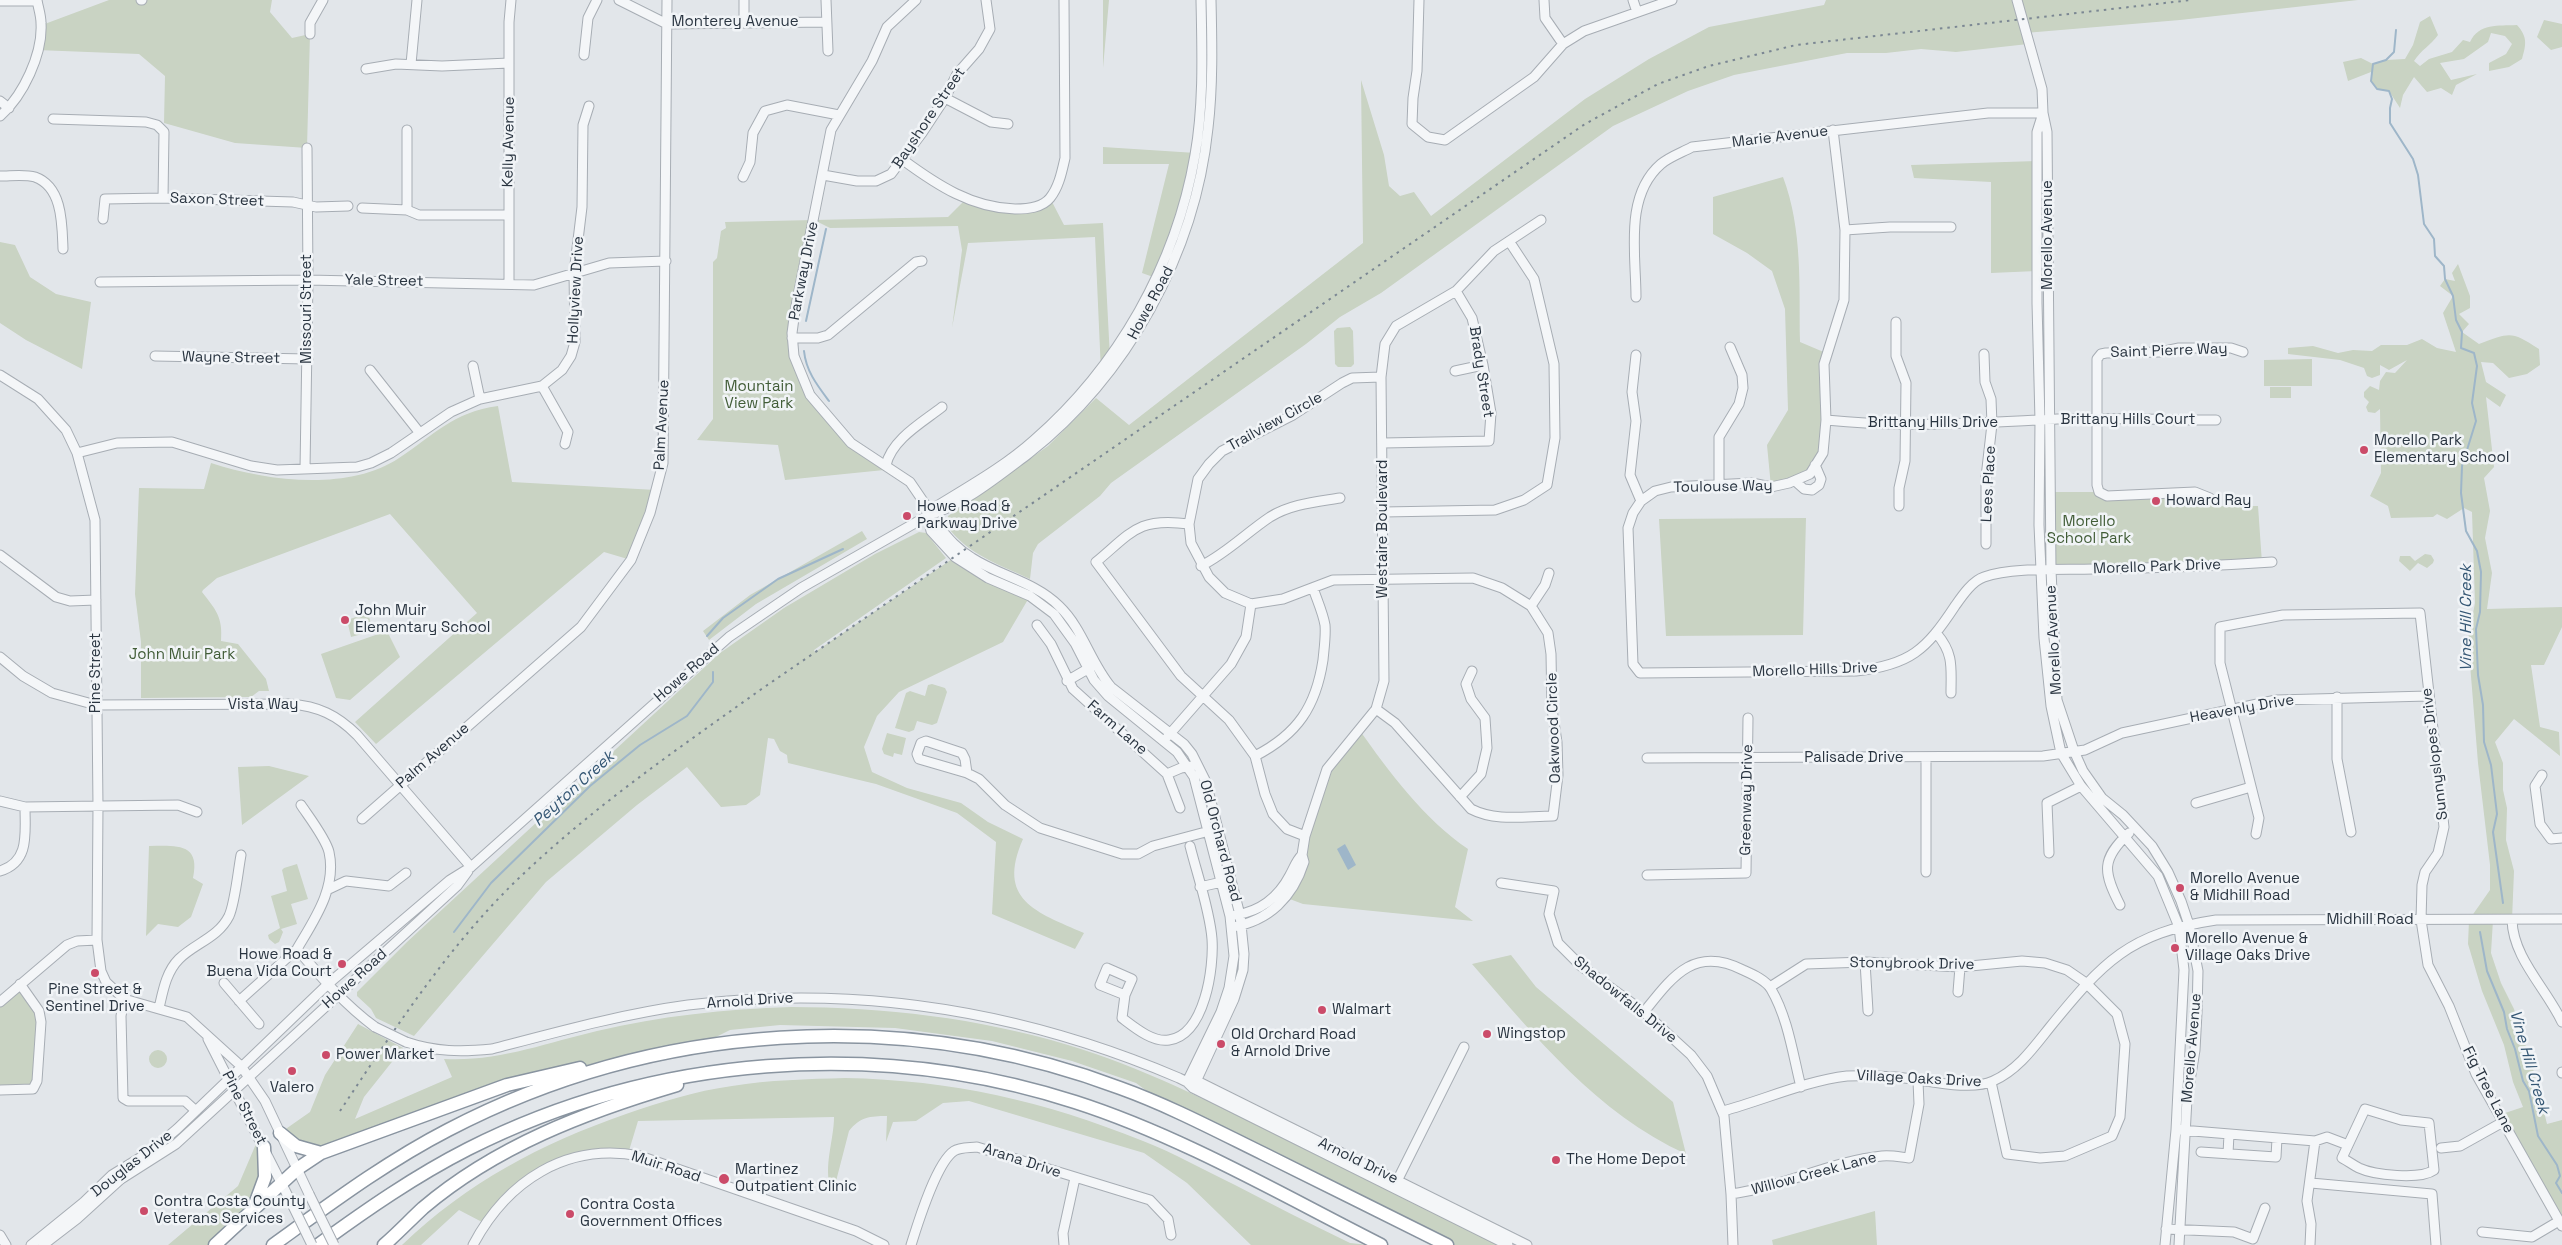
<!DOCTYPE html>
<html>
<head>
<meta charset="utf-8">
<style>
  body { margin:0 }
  canvas { display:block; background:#e2e6ea }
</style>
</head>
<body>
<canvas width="2562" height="1245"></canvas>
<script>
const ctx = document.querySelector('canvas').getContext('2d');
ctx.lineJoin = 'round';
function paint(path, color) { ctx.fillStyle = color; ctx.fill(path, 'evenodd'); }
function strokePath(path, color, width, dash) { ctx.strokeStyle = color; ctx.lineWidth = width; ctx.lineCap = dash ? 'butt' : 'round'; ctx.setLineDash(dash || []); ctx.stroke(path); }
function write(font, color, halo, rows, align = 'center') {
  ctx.font = font + ' "Space Grotesk",sans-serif'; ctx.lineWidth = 5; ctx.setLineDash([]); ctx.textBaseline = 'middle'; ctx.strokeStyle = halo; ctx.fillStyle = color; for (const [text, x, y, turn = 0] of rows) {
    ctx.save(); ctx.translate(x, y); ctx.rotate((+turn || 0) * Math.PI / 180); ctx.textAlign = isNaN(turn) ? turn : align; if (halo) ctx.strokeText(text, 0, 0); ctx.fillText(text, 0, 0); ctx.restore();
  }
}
paint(new Path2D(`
  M109,0H272L270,12L292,38L310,34L307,148L235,143L164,123L165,76L139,54L37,50L42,25Z
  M1103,0H1109L1103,68Z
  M1826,0H2358L2180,20L2025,33L2028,44L1956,52L1921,49L1886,53H1847L1734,75L1688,91L1613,126L1381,293L1340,317L1306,344L1111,483L1100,496L1038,544L1033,553L1030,579C1000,565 967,554 947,526L948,516L1048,446L1096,398L1129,425L1363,243L1361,80L1384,155L1389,186L1400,196L1414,192L1431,216L1585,99L1649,59L1709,27L1824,5Z
  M2430,16L2438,35C2431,45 2421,50 2414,61L2420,66L2429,59L2452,52L2463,40L2470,42C2479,23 2498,26 2517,25C2528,37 2526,45 2522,59L2509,67L2489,71V63L2506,54L2512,44L2505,36L2491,33L2488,42L2464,59L2440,63L2451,80L2477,74L2456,85L2452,95L2441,88L2427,92L2414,77L2403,95L2400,108L2389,91L2377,89L2371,81V72L2348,81L2343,62L2361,58L2373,64L2386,60L2405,59L2413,45L2420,22Z
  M2544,20L2562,24V47L2551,50L2537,37Z
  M1103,147L1196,153L1156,278L1142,273L1169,164H1103Z
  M2037,161V271L1991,273V182L1914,178L1911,165Z
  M1783,177C1803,230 1799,288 1800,342L1826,353L1823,453L1810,474L1771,487L1767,445L1788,410L1785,309L1772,271L1747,253L1713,234V197Z
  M1050,198L1064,225L1103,223L1110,358L1101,372L1095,237L968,243L952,328L962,250L958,226L830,228L814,220L793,342L810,396L851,443L894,469L785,480L778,445L697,440L713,419V262L717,258L721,231L726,228L725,222L948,217L966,199L1030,209Z
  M0,242L15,245L30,277L56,294L91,302L82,369L26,340L0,323Z
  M2458,264L2470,296V308L2459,314L2469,324L2462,332L2479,344C2511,332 2511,331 2539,349L2540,365L2527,374L2509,378L2493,363L2481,362L2486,382L2506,395L2500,407L2486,397L2494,467L2484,478L2490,511L2485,538L2492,573L2487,609L2562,607V627L2544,665H2531L2540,727L2559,732L2560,756L2514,719L2495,742L2503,763V790L2507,808L2506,840L2514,871L2512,920H2493L2491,953L2501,983L2514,1009L2534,1072L2547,1124L2562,1120V1226L2499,1115L2523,1107L2513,1082L2504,1045L2482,991L2468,944L2469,920L2490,890V865L2478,763L2468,639L2475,603L2472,512L2464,508L2447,519L2437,514L2433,517L2391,518L2388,506L2370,496L2381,473L2380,409L2375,413L2368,412L2366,407L2369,402L2364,397V392L2370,386L2379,390L2380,381L2386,372L2395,373L2407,360L2389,370L2380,365V375L2372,378L2367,376L2364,368L2340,360L2288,354V348L2313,346L2338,353L2353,350L2372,351L2381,345H2407L2422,339L2437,348L2456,352L2443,313L2453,296L2440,286L2445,279L2455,281L2452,273Z
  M1350,327L1353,331L1354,364L1351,367H1338L1335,364L1334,331L1337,328Z
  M2312,359V386H2264V360Z
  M2270,387H2291V398H2270Z
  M498,406L512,482L656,490L631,560L604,552L376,744L355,722L477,613L390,514L217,578L203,590L202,592C216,610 223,617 221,641L238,644L266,679L269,691H259L251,697L141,698V642L135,594L139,488L204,489L211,463C266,481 348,492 399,458C434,435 453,412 498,406Z
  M2050,492H2168L2210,498L2221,506H2258L2262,563L2051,570Z
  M1806,518L1803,635L1666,636L1659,519Z
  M862,531L867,539L756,604L709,640L703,631L750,595Z
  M919,532L926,533L946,558L814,650L815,652L955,557L1030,596L1003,642L899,692L877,716L864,747L872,772L907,788L961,803L988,822L1023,839C996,900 1036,912 1084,933L1075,949L992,914L996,842L957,813L876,784L788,763L787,755L780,751L774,739L768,738L760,795L746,805L721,807L687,767L637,805L546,882L414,1036L376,1018L371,1009L357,996V992L407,942L720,653L784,608L875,554Z
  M2425,554L2431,555L2434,560L2433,563L2427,568L2418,563L2410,571L2399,561L2400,556H2410L2415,561Z
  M368,613L373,631L351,637L347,620Z
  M387,631L400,657L350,700L336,698L321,654Z
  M932,684L945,688L947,692L937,723L932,725L917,721L914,730L909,732L895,728L906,693L910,691L925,696L928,685Z
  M1358,728C1389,772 1424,819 1468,849L1455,907L1473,921L1303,904L1287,898L1327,769Z
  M887,733L906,738L902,755L894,753L893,757L884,754L882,749Z
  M269,766L309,776L242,825L238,767Z
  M149,846C175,846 201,842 193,878L203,884L191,917L178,927L158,924L146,936Z
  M297,864L308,899L291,904L297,924L281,929L283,932L279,942L275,944L269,939L268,935L280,928L271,896L287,891L282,870L284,868Z
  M1511,955L1536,987L1673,1102L1686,1154C1596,1113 1536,1037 1472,964Z
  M20,984L38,1007L33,1089L0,1090V1002Z
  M791,1007C884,1007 978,1018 1068,1045C1141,1067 1209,1101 1277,1135C1351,1171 1425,1208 1498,1245H1447L1167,1106L1136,1083L1072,1061L992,1041L895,1028L780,1025L730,1030L698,1046L617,1064L565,1070L321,1153L280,1133L310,1112L325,1075L358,1024L403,1048L364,1097L355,1119L452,1077L444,1059C497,1062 546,1043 597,1031C661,1016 725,1009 791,1007Z
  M149 1059a9 9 0 1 1 18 0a9 9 0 1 1-18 0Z
  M845,1078C952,1080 1044,1101 1143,1141C1174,1153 1204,1170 1235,1185C1273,1205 1311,1224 1350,1243L1369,1245H1251L1187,1183L1144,1153L969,1101L943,1103L916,1121L893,1122L886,1142L887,1116C870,1116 860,1117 849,1131L834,1189H831C823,1167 834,1140 834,1117L638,1121L628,1154L560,1162L497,1203L482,1222L459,1210L421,1245H402C468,1182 540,1144 626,1114C661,1102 695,1091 732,1086C769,1080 808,1079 845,1078Z
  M259,1137V1195L213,1245H168L238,1186Z
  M1875,1211L1877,1245H1773L1772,1240Z`), '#c9d3c3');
paint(new Path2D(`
  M1345,844L1356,865L1348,870L1337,849Z`), '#9eb6c9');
strokePath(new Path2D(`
  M2396,30L2394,52L2386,60L2373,64L2371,81L2377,89L2389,91L2392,99L2390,108V123L2413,159L2418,175L2424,224L2434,239L2435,256L2444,266L2445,279L2453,296L2456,320L2462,332L2461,348L2474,353L2477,366L2472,403L2476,421L2462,466L2461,493L2466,531L2477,551L2481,572L2480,612L2476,629L2478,675L2483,705L2484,742L2491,765L2497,814L2493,832L2503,903
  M806,321L826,229
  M804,351C806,371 817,385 829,401
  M707,636L723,618L778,579L843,549
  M454,932L491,883L590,786L640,745L687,716L713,682V672
  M2480,932L2487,971L2504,1012L2507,1029L2515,1049L2523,1081L2529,1091L2538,1136L2557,1165L2560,1176L2556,1183L2562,1193`), '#9eb6c9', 2);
const minor = new Path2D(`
  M141,0H142
  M619,0L667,24L826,22
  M826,0L828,51
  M916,0L887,27L872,61L831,130L795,311L792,333L794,356L810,395L851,443L910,482L925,504L931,531L955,557L988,578L1030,596L1054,614L1075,643L1094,680L1108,696L1177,752L1194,777L1230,916L1234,956L1229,988L1221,1012L1187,1082
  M1419,0L1417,71L1413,98L1412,124L1428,137L1445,140L1534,77L1563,44L1584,31L1672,0
  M1544,0L1545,18L1563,44
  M1633,0L1637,12
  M2017,0L2042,89L2043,113L2047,132L2051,570L2057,700L2074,751L2083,771L2102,798L2123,815L2152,846L2168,872L2181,901L2189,925L2198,971L2197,1013L2195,1050L2187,1099L2179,1245
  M0,1H37
  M744,22V0
  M310,34V23L323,0
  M584,55L588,18L597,0
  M411,64L417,0
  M366,69L396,64L442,66L509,63
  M945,98L991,122L1008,124
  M0,101L9,108
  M2043,113L2037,132V303L2040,421L2039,525L2044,638L2051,706L2061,753L2081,786L2158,876L2179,927L2184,970L2176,1130L2165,1245
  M0,116C23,96 43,54 41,23C41,15 38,7 37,0
  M53,119L146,122L157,125L164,132L163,198
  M407,130V210
  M1833,130L1845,230L1844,300L1824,364L1826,420L1823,453L1810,474L1789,483L1771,487L1752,483L1671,487L1655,491L1641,501L1633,513L1628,528L1633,664L1640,673L1856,671C1910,665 1926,650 1955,606C1962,596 1972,581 1984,577C2012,567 2063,570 2094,569C2154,568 2213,566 2272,562
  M903,160C937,185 972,208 1015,209C1027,209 1042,208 1050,198C1059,187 1062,171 1065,158L1064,0
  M823,175L857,181H876L891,174L922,133L945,98L957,74L979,49L990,29L986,0
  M0,176C11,176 25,174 35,177C63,187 62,225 63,249
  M743,177L750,162L753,133L765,111L787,105L839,115
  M362,208L407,210L419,215H508
  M103,219L105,199L163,198L293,202L316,207L348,206
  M1845,230L1890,227H1951
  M100,282L308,280L534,285L609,263L666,261
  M509,284V22L511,0
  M1636,297C1636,254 1624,196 1661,164C1669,157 1683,152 1692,147L1988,113H2043
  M1896,322V356L1906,383L1905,461L1899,488V506
  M792,338H818L828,335L916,262L922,261
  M1984,354L1985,382L1991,399L1992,424L1986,477V544
  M1636,355L1632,392L1636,421L1630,475L1641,501
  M155,356L308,359
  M473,366L480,399
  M370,370L419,432
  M1455,371L1483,365
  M0,375L38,399L66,430L77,453L95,520L98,806L97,940L101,971L106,982L124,999L187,1017L241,1066L265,1101L309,1194
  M542,386L568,432L565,444
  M1826,420C1902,428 1980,423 2057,419C2110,417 2163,420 2216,420
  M1383,443L1489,441L1491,413L1483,365L1472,318L1456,291
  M77,453L117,443L172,442L251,466L277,470L357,467L371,463L391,453L451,412L480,399L542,386L562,370L571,356L575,342L574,273L582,207L583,125L589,106
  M886,465C892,439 923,422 942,407
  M305,469L308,280L307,148
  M1795,481L1804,489L1812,490L1819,485L1821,479L1815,465
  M1719,486V437L1739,404L1743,388L1742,375L1730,347
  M2210,498L2195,492L2107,496L2099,492L2097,485V359L2101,354L2106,353L2160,352L2179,348H2231L2243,352
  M1383,512L1495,510L1524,500L1547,485L1555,438L1554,364L1534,279L1509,241
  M929,515C943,531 953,547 972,558C1000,576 1035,582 1059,606C1083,629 1090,662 1111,687L1184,744L1192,754L1206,782L1240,915L1244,954L1243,970L1234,999L1193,1088
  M929,515L937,506C971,485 1005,466 1034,440C1118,367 1176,265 1195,155C1204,104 1202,51 1201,0
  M1189,524C1138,517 1132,532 1096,562L1181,676L1229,720L1255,756L1265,794L1273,814L1287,829L1305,836
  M0,555L56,597L70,601L96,600
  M1201,566C1227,553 1246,533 1270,517C1291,504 1316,502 1340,498
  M1531,606L1545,585L1549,573
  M1037,625L1051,644L1073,689L1167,774L1180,808
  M1937,634C1954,654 1951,668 1951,693
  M0,657L23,676L52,693L96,705L290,704C318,706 337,715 357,735L471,867
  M1067,681L1091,667
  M2337,697V759L2351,832
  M1376,709L1395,723L1471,809C1496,822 1526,816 1553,816L1558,775L1557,742L1552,709L1551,654L1548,633L1531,606L1502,588L1473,578L1333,580L1283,599L1251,604L1225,593L1209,577L1191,543L1189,524L1198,479L1209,464L1222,451L1293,415L1342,383L1352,378L1381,377
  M1168,736L1231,664L1246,637L1251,604
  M1255,756C1298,734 1316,706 1323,660C1324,649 1326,636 1325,625C1323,613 1317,600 1313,588
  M1926,757V872
  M1647,758L2043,756L2085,750L2122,733L2276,700L2428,696
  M967,773L965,759L962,753L926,741L921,743L917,754L919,759L967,773L979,779L1005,805L1040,828L1122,854H1138L1153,846L1213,830
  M1167,774L1181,768L1192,766
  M2542,775L2535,786L2540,824L2551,839L2562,838
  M1460,797L1481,774L1487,748L1485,718L1471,699L1466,684L1472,671
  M0,801L25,807L178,805L197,812
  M2196,803L2251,787
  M301,805C309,817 326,839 329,852C337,888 314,920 297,949C321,977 345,1005 375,1027
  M362,819L581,627L631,560L650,513L663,463L667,0
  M2256,834L2259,818L2220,663V627L2283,615L2420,613L2444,827L2438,853L2425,872L2422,885L2421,920L2428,965L2449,1006L2476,1074L2562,1226
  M2049,853L2047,803L2081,786
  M0,871C30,862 25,833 25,807
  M1647,875L1746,873L1748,718
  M1501,883L1554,891L1549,914L1558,943L1581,966L1644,1012L1691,1055L1707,1076L1724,1116L1731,1194L1733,1245
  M1200,887L1226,881
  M329,889L346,881L389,886L406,873
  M2120,905C2103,872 2101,859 2129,833
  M1236,915C1261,911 1278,898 1290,875C1294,868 1296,861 1302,855
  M2512,920C2513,958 2546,988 2562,1022
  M1232,927C1269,921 1293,897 1304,862L1302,855L1305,836L1327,769L1376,709L1384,681L1381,377L1385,344L1396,326L1456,291L1494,251L1541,220
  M1865,962L1868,1011
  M224,983L259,1024
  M1770,987L1806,964L1865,962L1960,967L2022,961L2045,963L2067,970L2086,983L2117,1014L2125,1044L2120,1117L2112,1136L2065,1156L2040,1158L2007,1154L1991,1082
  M1958,992L1960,967
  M1125,995L1100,985L1107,968L1132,979L1125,995L1122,1018C1134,1027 1153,1043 1169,1040C1205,1035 1214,967 1212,939C1210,911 1197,874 1190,846
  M124,999L121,1016L123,1098L128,1101H185L196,1111
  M239,1001L297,949
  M0,1002L67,945L77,941L97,940
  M159,1008C163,991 166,972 179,959C195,943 218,938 229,916C235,903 238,871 241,855
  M1644,1012C1672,977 1694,945 1743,970C1752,974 1766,980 1771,989C1788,1018 1793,1055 1801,1087
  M208,1039L293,1206
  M406,1042C435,1052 462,1052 492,1049C557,1032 622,1014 688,1005C859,984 1022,1011 1179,1078L1187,1082L1193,1088L1508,1245
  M2562,1073V1072
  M1193,1081H1197L1527,1245
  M0,1090L33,1089L37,1081L41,1022L39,1011L20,984
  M2365,1109L2401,1120L2429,1123L2434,1170C2420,1180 2374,1175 2359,1168C2353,1165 2348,1161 2342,1158Z
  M1723,1111C1764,1100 1805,1081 1847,1076C1863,1075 1880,1076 1896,1077C1923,1079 1969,1092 1993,1081C2018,1070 2034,1047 2050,1027C2103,962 2129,933 2216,920L2562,919
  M2181,1130L2315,1141L2327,1137L2348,1145
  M2441,1148L2460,1146L2503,1122
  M2201,1152L2276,1157L2277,1138
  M2228,1154L2229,1134
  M2311,1183L2432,1194L2436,1245
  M1395,1185L1464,1047
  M1731,1194C1783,1187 1832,1161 1882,1156C1891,1155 1900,1157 1909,1158L1919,1104L1918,1081
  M2166,1229L2234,1232L2253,1239L2265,1208
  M2482,1232L2532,1237L2559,1221
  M0,1235L6,1245
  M31,1245L84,1202L112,1175L151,1151L177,1129L328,984L450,880L471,867L729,637L801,588L929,515C962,506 1000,475 1028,454C1127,376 1195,254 1208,128C1213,86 1212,42 1211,0
  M43,1245L77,1219L121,1179L176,1144L457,886L468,871
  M473,1245C507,1181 566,1142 640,1156L856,1231L884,1245
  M911,1245C918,1223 936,1163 954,1151C960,1147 970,1148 977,1147L1150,1200L1168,1219L1171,1235
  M1064,1245L1063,1233L1075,1178
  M2310,1245L2311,1224L2307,1201L2315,1141`);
const highway = new Path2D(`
  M280,1133L296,1146L321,1153
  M254,1207L265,1177L264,1147
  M215,1245L297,1169L321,1153L507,1085L580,1068
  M273,1245C330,1204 386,1162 448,1130C655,1022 902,1006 1120,1088C1170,1106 1217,1131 1264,1154C1325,1184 1386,1215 1447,1245
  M318,1245C366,1210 415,1176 468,1149C654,1055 876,1038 1075,1102C1181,1136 1282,1195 1381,1245
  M384,1245C398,1233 410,1220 423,1208C496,1146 586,1112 677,1085`);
strokePath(minor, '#a7adb4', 11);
strokePath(highway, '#8994a0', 15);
strokePath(minor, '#f4f6f8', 9);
strokePath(highway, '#fff', 12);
strokePath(new Path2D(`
  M340,1111C394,1030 448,946 519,878C594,806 679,748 763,688L1585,124L1658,84L1709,66L1796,45L2191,0`), '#7b8793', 2, [2.5, 5]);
const minorBridge = new Path2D(`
  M375,1027L406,1042
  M309,1194L334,1245
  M293,1206L312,1245`);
strokePath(minorBridge, '#a7adb4', 11, []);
strokePath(minorBridge, '#f4f6f8', 9);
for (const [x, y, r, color] of [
  [2364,450,5,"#cb4b69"],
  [2156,501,5,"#cb4b69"],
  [907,516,5,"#cb4b69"],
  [345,620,5,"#cb4b69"],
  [2180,888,5,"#cb4b69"],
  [2175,948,5,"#cb4b69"],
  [342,964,5,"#cb4b69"],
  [95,973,5,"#cb4b69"],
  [1322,1010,5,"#cb4b69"],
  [1487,1034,5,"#cb4b69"],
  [1221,1044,5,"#cb4b69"],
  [326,1055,5,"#cb4b69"],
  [292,1071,5,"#cb4b69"],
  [1556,1160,5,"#cb4b69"],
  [724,1179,6,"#cb4b69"],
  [144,1211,5,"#cb4b69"],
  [570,1214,5,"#cb4b69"]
]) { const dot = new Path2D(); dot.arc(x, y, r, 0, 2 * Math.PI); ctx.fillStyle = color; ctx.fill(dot); strokePath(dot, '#f1f4f7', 2); }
write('15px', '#2a3541', '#f1f4f7', [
  ["Monterey Avenue",735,22],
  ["Bayshore Street",929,118,-56],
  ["Marie Avenue",1780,137,-7],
  ["Kelly Avenue",509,142,-89],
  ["Saxon Street",217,200,2],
  ["Morello Avenue",2048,235,-90],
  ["Parkway Drive",804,271,-79],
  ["Yale Street",384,281,1],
  ["Hollyview Drive",576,290,-87],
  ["Howe Road",1151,303,-62],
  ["Missouri Street",307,309,-90],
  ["Saint Pierre Way",2169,351,-2],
  ["Wayne Street",231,358,1],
  ["Brady Street",1481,372,81],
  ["Brittany Hills Court",2128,420],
  ["Trailview Circle",1275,422,-29],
  ["Brittany Hills Drive",1933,423],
  ["Palm Avenue",662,425,-87],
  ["Lees Place",1989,484,-87],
  ["Toulouse Way",1723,487,-1],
  ["Westaire Boulevard",1383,529,-90],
  ["Morello Park Drive",2157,567,-2],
  ["Morello Avenue",2054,640,-93],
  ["Morello Hills Drive",1815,670,-2],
  ["Pine Street",96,673,-90],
  ["Howe Road",687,673,-41],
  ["Vista Way",263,705],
  ["Heavenly Drive",2242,709,-10],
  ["Farm Lane",1117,728,41],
  ["Oakwood Circle",1554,728,-92],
  ["Sunnyslopes Drive",2435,754,-97],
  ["Palm Avenue",433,756,-41],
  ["Palisade Drive",1854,758],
  ["Greenway Drive",1747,800,-89],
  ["Old Orchard Road",1220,841,75],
  ["Midhill Road",2370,920],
  ["Stonybrook Drive",1912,964,1],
  ["Howe Road",355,979,-42],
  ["Shadowfalls Drive",1625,1000,39],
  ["Arnold Drive",750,1001,-4],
  ["Morello Avenue",2192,1048,-85],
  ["Village Oaks Drive",1919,1079,3],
  ["Fig Tree Lane",2488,1090,63],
  ["Pine Street",244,1108,63],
  ["Arana Drive",1022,1161,18],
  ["Arnold Drive",1358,1161,26],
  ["Douglas Drive",132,1164,-38],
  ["Muir Road",666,1167,18],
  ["Willow Creek Lane",1814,1174,-15]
]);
write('15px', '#425d38', '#f1f4f7', [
  ["Mountain",759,387],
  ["View Park",759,404],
  ["Morello",2089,522],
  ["School Park",2089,539],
  ["John Muir Park",182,655]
]);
write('15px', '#2a3541', '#f1f4f7', [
  ["Morello Park",2374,441],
  ["Elementary School",2374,458],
  ["Howard Ray",2166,501],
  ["Howe Road &",917,507],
  ["Parkway Drive",917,524],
  ["John Muir",355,611],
  ["Elementary School",355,628],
  ["Morello Avenue",2190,879],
  ["& Midhill Road",2190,896],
  ["Morello Avenue &",2185,939],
  ["Village Oaks Drive",2185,956],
  ["Howe Road &",332,955,"right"],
  ["Buena Vida Court",332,972,"right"],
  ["Pine Street &",95,990,"center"],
  ["Sentinel Drive",95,1007,"center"],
  ["Walmart",1332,1010],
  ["Wingstop",1497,1034],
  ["Old Orchard Road",1231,1035],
  ["& Arnold Drive",1231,1052],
  ["Power Market",336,1055],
  ["Valero",292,1088,"center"],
  ["The Home Depot",1566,1160],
  ["Martinez",735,1170],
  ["Outpatient Clinic",735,1187],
  ["Contra Costa County",154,1202],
  ["Veterans Services",154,1219],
  ["Contra Costa",580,1205],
  ["Government Offices",580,1222]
], 'left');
write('italic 16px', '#355774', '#f1f4f7', [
  ["Vine Hill Creek",2467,618,-90],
  ["Peyton Creek",574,789,-42],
  ["Vine Hill Creek",2529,1062,74]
]);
</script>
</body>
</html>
